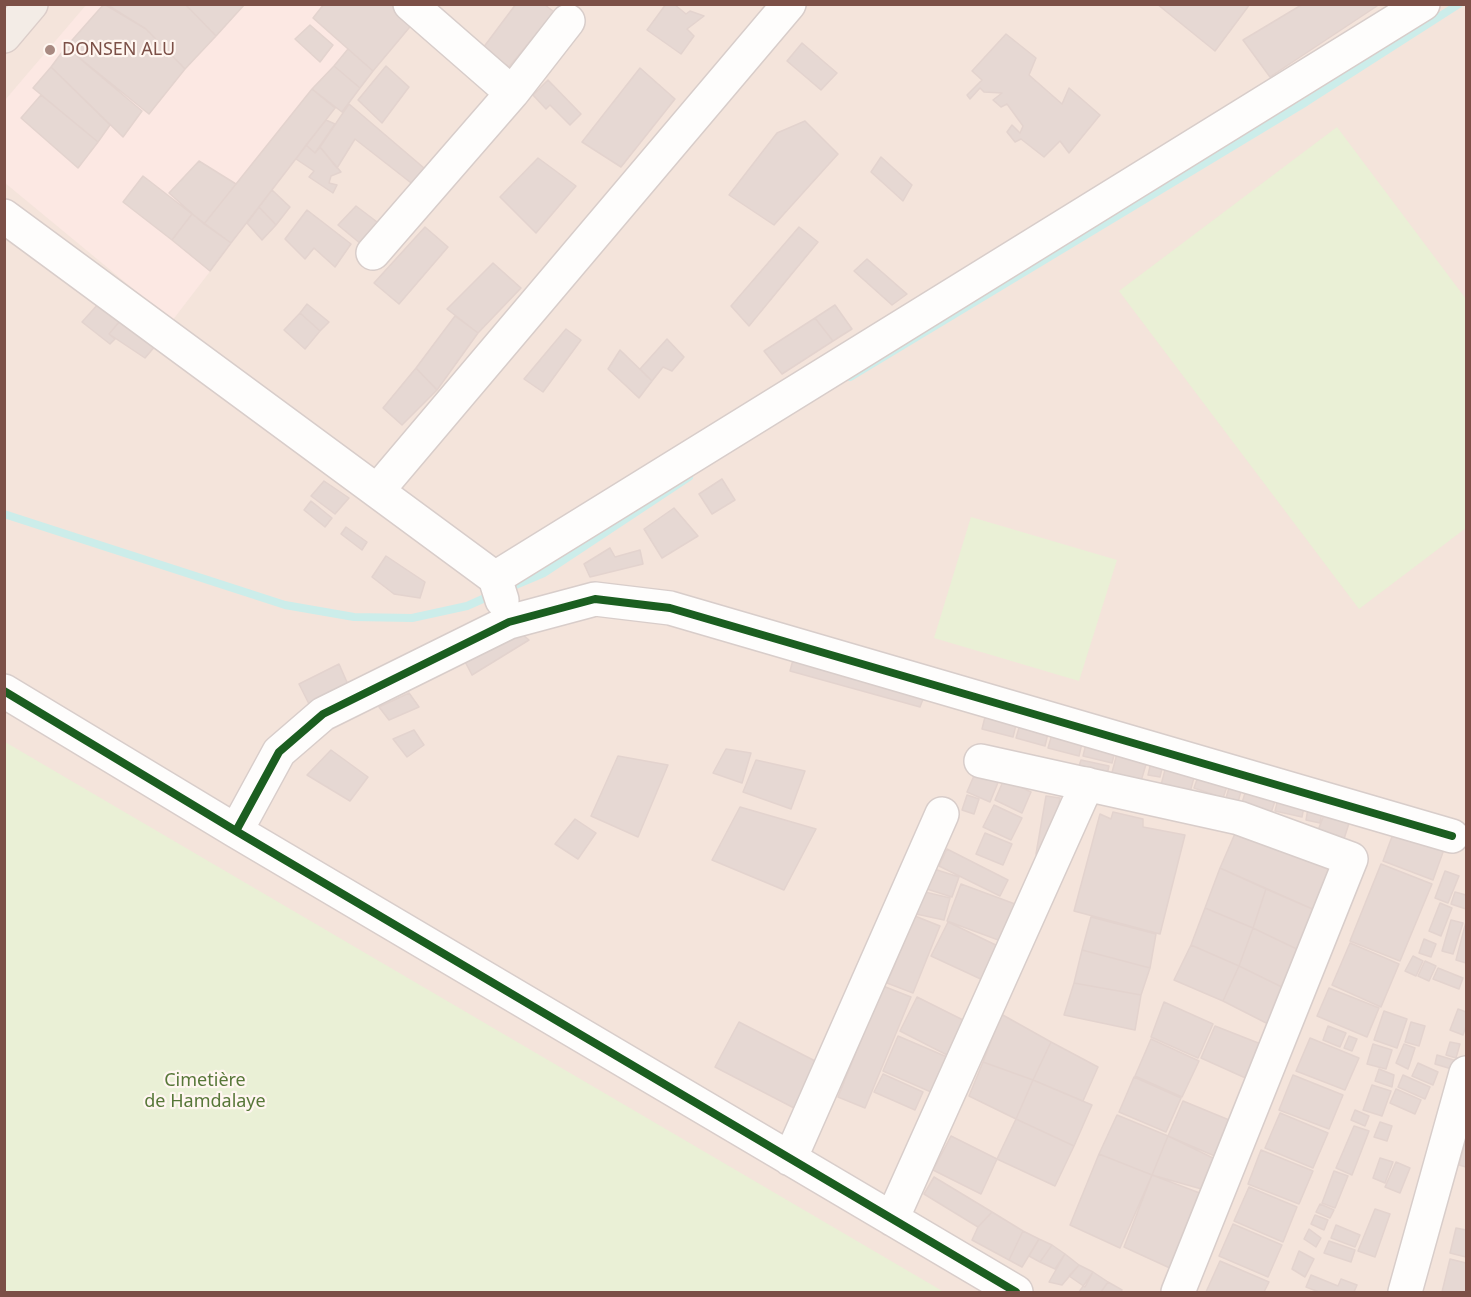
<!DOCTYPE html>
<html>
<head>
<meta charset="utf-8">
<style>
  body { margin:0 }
  #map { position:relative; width:1471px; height:1297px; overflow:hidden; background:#f9f2ed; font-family:"Noto Sans",sans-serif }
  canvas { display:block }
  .frame { position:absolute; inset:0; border:6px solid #7c5047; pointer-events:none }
</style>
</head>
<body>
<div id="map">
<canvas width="1471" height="1297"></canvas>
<div class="frame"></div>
</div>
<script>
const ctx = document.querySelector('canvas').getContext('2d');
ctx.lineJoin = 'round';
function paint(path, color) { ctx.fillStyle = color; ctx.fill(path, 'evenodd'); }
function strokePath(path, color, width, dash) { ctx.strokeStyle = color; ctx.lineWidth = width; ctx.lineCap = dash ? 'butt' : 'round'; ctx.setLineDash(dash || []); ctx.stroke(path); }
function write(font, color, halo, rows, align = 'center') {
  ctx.font = font + ' "Noto Sans",sans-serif'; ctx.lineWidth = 4.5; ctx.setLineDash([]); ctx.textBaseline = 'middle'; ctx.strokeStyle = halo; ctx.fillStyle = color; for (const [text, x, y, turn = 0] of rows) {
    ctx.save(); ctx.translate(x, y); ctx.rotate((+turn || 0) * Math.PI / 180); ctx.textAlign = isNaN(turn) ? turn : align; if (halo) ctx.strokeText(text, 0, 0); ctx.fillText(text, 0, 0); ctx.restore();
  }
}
paint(new Path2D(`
  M5,5H1466V1292H5Z`), '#f4e4db');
paint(new Path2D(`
  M86,5H375L399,25L172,321L5,183V100Z`), '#fce8e3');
paint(new Path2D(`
  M1337,127L1466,299V528L1359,609L1119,291Z
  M971,517L1117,560L1079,681L934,638Z
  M5,742L944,1292H5Z`), '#eaf0d6');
strokePath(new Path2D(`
  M850,377L1306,102L1459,4
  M4,514L285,605L354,617L412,618L467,606L494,594
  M506,589L544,573L689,477`), '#ccedea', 8);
const building = new Path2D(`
  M104,4L146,29L185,69L149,114L66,47Z
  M106,4H185L216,36L185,69L146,29Z
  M185,4H245L216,36Z
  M324,4H394L414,22L373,71L313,18Z
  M516,4H544L554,12L509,67L483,48Z
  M666,4H674L686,14L690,11L704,16L687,29L694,36L681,54L647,30Z
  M1157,4H1250L1215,51Z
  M1303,4H1380L1270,77L1243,40Z
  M310,25L333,45L320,62L295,39Z
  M1006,34L1036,58L1029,75L1062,104L1069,88L1100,115L1069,153L1060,141L1044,157L1021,139L1015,142L1007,132L1012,125L1020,133L1023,126L1007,104L1001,107L993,100L1002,93L984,92L980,88L970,99L967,95L982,80L972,71Z
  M802,43L837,73L821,90L787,61Z
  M66,47L142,111L123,137L51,67Z
  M348,49L373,71L360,88L334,66Z
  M334,66L360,88L342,112L312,89Z
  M386,66L409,87L382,123L358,100Z
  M51,67L110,125L98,142L33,88Z
  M640,68L675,99L621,167L582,142Z
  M548,80L581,114L570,125L550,105L546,109L533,95Z
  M312,89L335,108L231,243L204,224Z
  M41,95L98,142L78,168L21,118Z
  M349,104L424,168L415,186L355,139L337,168L320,147Z
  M326,120L335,124L315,153L306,145Z
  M805,121L838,154L774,225L729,195L777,133Z
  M306,145L315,153L320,147L341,172L331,176L329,183L337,185L333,193L309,177L314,171L296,159Z
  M881,157L912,185L903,201L871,172Z
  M538,158L576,186L536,233L500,197Z
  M199,161L236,184L204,224L169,193Z
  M143,176L192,214L172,240L123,202Z
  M272,190L290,207L276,225L259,207Z
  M356,206L385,228L367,249L338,225Z
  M259,207L276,225L262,240L247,223Z
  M307,210L351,244L335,267L314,248L305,259L285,239Z
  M192,214L231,243L210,271L172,240Z
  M425,227L448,247L399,304L374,283Z
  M799,227L818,242L749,326L731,306Z
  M867,259L907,294L892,305L854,271Z
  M493,263L521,288L478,333L447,309Z
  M100,302L120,321L109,334L115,339L110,344L82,322Z
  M307,304L329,322L320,331L300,313Z
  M835,305L852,329L833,341L815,318Z
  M130,309L162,338L145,358L109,334Z
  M300,313L320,331L305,349L284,330Z
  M455,316L478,333L437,390L416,368Z
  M815,318L833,341L782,374L764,351Z
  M566,329L581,340L543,392L524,379Z
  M667,339L684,357L672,371L663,367L652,381L640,369Z
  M620,350L652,381L639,398L608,369Z
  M416,368L437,390L402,425L383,408Z
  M722,479L735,500L712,514L699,494Z
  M324,481L349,498L335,514L311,496Z
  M311,501L332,518L325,527L304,510Z
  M674,508L698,536L662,558L644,529Z
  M346,527L367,542L362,550L341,534Z
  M610,548L615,557L640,550L643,564L590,577L584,564Z
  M386,556L425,582L420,598L394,594L372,577Z
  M523,635L529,640L472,675L461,654Z
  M797,645L929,683L920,707L790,671Z
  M339,664L350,689L310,706L299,684Z
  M409,693L419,707L389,720L379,707Z
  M986,713L1017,721L1013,737L982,729Z
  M1021,721L1049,729L1045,746L1016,738Z
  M414,730L424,745L407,757L393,739Z
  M1053,731L1083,739L1079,756L1048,748Z
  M1087,740L1116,747L1112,763L1083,756Z
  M1119,746L1149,754L1139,788L1110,780Z
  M726,749L751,753L742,783L713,773Z
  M331,750L368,777L350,801L307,775Z
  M618,756L668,765L638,837L591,816Z
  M1152,758L1164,760L1160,777L1148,775Z
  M756,760L805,771L791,809L743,792Z
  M1081,760L1109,766L1106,779L1077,772Z
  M1167,762L1196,770L1189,796L1160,789Z
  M976,771L999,780L990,802L967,792Z
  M1200,771L1229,781L1223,798L1194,788Z
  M1004,779L1031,792L1022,813L995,800Z
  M1231,781L1243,784L1238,802L1226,798Z
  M1247,786L1277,795L1271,813L1242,803Z
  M967,795L979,799L974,814L962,810Z
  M1279,795L1305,801L1302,817L1275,811Z
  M1046,796L1060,798L1050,856L1036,854Z
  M1309,803L1323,806L1320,823L1306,820Z
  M994,805L1022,818L1011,840L983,827Z
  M740,807L816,829L784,890L712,860Z
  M1327,807L1352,814L1343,842L1317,833Z
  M1113,812L1143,819V827L1185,835L1160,934L1074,911L1100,814L1111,819Z
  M575,819L596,833L578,859L555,844Z
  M1397,823L1447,841L1433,880L1383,861Z
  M1237,829L1335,871L1317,911L1220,868Z
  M985,833L1012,844L1003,865L976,854Z
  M947,849L1008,880L1000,896L939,866Z
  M1381,864L1432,884L1400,961L1350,941Z
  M1220,868L1266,889L1253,928L1205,908Z
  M934,869L959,877L952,897L927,889Z
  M1445,871L1459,876L1448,903L1435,898Z
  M961,884L1015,904L1001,941L947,921Z
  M1266,889L1317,911L1305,953L1253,928Z
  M925,892L950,898L944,920L916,914Z
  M1455,892L1466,895V909L1451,904Z
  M1440,903L1452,908L1441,936L1429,931Z
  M1205,908L1253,928L1239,966L1191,945Z
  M915,916L940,926L913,993L887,983Z
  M1091,917L1156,934L1150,968L1082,950Z
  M1451,920L1463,923L1453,954L1442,951Z
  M948,922L1002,948L985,981L931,956Z
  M1466,922V963L1456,960Z
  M1253,928L1305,953L1292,992L1239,966Z
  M1424,939L1436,944L1431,957L1419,953Z
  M1350,943L1399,964L1381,1007L1332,985Z
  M1191,945L1239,966L1223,1001L1174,980Z
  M1082,950L1150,968L1141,995L1074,983Z
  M1413,956L1423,961L1416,976L1405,971Z
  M1425,961L1436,966L1429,981L1418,976Z
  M1239,966L1292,992L1278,1029L1223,1001Z
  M1438,968L1463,978L1459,989L1433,979Z
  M1074,983L1141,995L1135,1030L1064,1015Z
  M883,986L911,997L865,1108L838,1097Z
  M1329,988L1379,1008L1367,1037L1317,1016Z
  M917,997L965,1021L947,1055L900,1031Z
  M1164,1002L1213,1024L1198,1058L1151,1037Z
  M1458,1009L1466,1012V1026L1463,1035L1450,1030Z
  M1384,1011L1407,1019L1397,1048L1374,1040Z
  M1001,1014L1051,1042L1033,1080L983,1062Z
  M739,1022L821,1064L796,1109L715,1067Z
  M1411,1022L1425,1026L1419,1046L1405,1042Z
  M1215,1026L1266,1046L1250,1080L1201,1058Z
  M1328,1026L1346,1033L1340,1047L1323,1040Z
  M898,1036L947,1057L931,1092L883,1071Z
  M1349,1036L1357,1039L1352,1051L1344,1048Z
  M1310,1038L1359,1058L1345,1090L1296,1071Z
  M1151,1039L1199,1061L1182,1097L1135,1076Z
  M1051,1042L1098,1067L1083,1101L1033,1080Z
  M1450,1042L1460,1044L1456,1058L1446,1055Z
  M1373,1044L1392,1050L1386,1069L1367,1064Z
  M1404,1044L1415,1048L1408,1069L1396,1063Z
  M1437,1055L1457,1061L1455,1070L1435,1064Z
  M983,1062L1033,1080L1016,1119L969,1096Z
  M1418,1063L1438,1072L1433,1085L1412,1076Z
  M1379,1069L1394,1075L1392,1087L1375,1081Z
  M883,1074L923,1092L915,1110L874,1092Z
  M1293,1075L1343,1095L1329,1129L1279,1110Z
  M1403,1075L1430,1087L1425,1099L1398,1087Z
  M1134,1077L1181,1098L1166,1132L1119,1112Z
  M1033,1080L1092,1105L1074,1146L1016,1119Z
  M1372,1085L1391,1091L1382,1116L1363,1110Z
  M1396,1089L1421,1100L1415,1114L1390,1103Z
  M1183,1101L1234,1122L1217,1157L1168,1136Z
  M1355,1110L1369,1116L1365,1126L1351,1120Z
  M1280,1113L1328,1133L1313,1168L1265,1148Z
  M1117,1115L1168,1136L1152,1175L1099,1154Z
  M1016,1119L1074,1146L1055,1186L997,1159Z
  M1380,1122L1392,1126L1387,1141L1374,1137Z
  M1354,1126L1369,1131L1352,1175L1336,1168Z
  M951,1136L997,1159L981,1194L933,1170Z
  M1168,1136L1219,1161L1205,1190L1152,1175Z
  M1465,1141H1466V1167L1459,1165Z
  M1261,1150L1313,1171L1299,1204L1248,1184Z
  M1099,1154L1152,1175L1120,1248L1070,1225Z
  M1380,1158L1393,1162L1385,1183L1373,1178Z
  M1396,1162L1410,1168L1400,1193L1385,1187Z
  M1334,1171L1348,1176L1335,1208L1322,1203Z
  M1152,1175L1205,1195L1172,1269L1124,1247Z
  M934,1177L992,1212L978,1227L924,1194Z
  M1249,1187L1297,1207L1283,1242L1234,1221Z
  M1320,1204L1334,1210L1330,1218L1316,1212Z
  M1375,1209L1390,1214L1375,1257L1358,1251Z
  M992,1212L1023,1231L1009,1260L972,1240L978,1227Z
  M1315,1215L1328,1220L1324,1230L1311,1224Z
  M1233,1224L1282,1245L1268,1277L1219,1256Z
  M1336,1225L1360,1235L1355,1247L1331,1238Z
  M1456,1228L1466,1230V1257L1450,1253Z
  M1309,1229L1321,1238L1316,1247L1304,1239Z
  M1023,1231L1039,1239L1022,1267L1009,1260Z
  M1039,1239L1052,1245L1040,1262L1029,1256Z
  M1329,1241L1355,1250L1351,1262L1324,1253Z
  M1052,1245L1065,1254L1055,1269L1040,1262Z
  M1299,1251L1314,1259L1305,1277L1292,1269Z
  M1065,1254L1079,1265L1062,1285L1049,1282Z
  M1450,1259L1466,1263V1292H1442Z
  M1220,1261L1269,1282L1264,1292H1206Z
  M1079,1265L1093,1272L1085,1287L1069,1276Z
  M1093,1272L1108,1282L1101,1292H1079Z
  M1311,1275L1338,1286L1341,1279L1357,1285L1354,1292H1319L1306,1287Z
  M1108,1282L1122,1290L1121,1292H1101Z`);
paint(building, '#e6d8d3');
strokePath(building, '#e3d3ce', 1.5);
const minor = new Path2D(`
  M410,4L512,93
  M4,216L495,578L502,600
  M373,253L512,93L568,21
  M377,491L789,4
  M495,578L1423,4
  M4,691L236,831L1016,1292
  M981,761L1239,818L1351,859L1178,1292
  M236,831L279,752L323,714L509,622L595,599L670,608L1452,836
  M790,1159L942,814
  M892,1219L1087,784
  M1405,1292L1466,1073`);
const major = new Path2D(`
  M4,36L31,4`);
strokePath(minor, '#d8cdca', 36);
strokePath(major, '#dbcdc9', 36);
strokePath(minor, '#fefdfc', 33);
strokePath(major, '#f3ece6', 33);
strokePath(new Path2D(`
  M4,691L236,831L1016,1292
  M236,831L279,752L323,714L509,622L595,599L670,608L1452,836`), '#1b5e20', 8);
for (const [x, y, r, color] of [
  [50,50,6,"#a88981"]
]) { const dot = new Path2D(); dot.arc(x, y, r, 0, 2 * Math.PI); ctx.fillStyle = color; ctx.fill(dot); strokePath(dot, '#fff6f0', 2); }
write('18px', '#7c5047', '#fff6f0', [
  ["DONSEN ALU",62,50]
], 'left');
write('18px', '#577738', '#fff6f0', [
  ["Cimetière",205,1081],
  ["de Hamdalaye",205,1102]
]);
</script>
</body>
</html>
